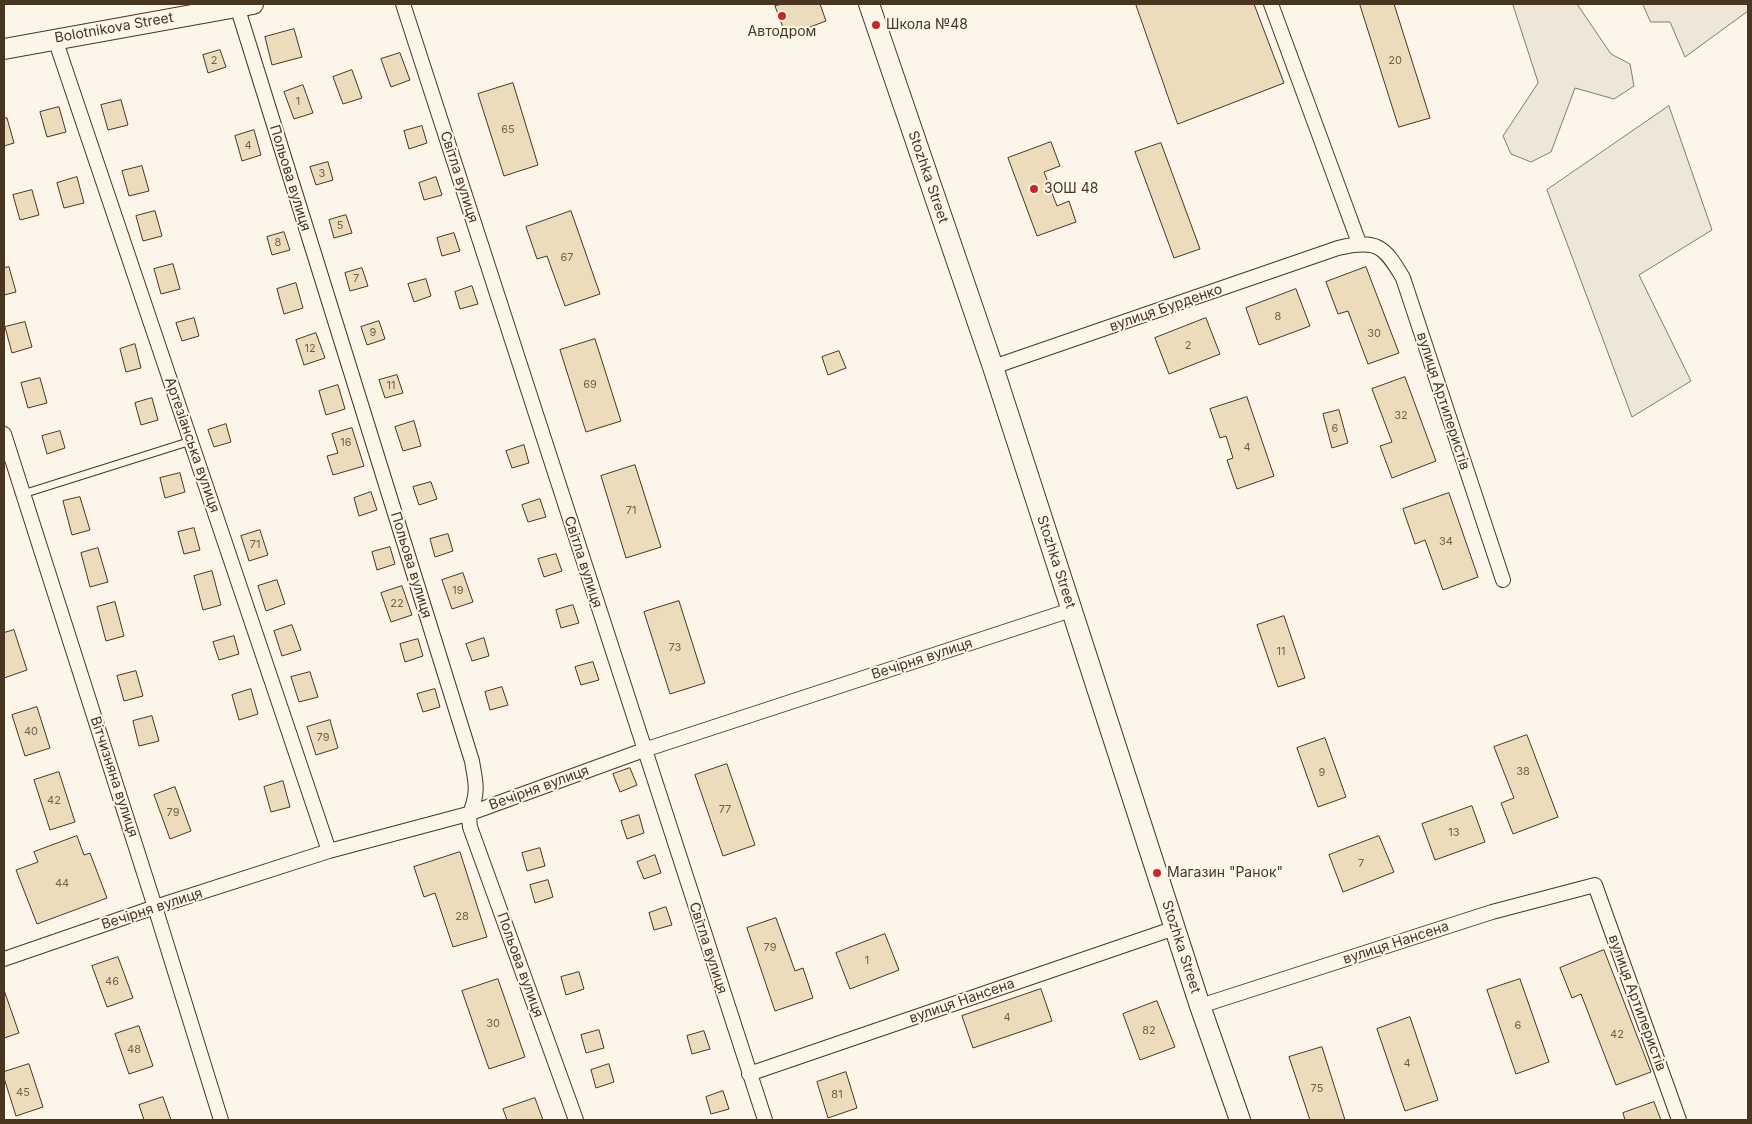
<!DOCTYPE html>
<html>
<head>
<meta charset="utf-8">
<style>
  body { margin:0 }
  #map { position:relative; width:1752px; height:1124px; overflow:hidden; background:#fbf6e9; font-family:Inter,sans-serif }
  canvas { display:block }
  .frame { position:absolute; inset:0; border:5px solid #4a3520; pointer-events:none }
</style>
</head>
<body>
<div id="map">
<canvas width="1752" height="1124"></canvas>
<div class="frame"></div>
</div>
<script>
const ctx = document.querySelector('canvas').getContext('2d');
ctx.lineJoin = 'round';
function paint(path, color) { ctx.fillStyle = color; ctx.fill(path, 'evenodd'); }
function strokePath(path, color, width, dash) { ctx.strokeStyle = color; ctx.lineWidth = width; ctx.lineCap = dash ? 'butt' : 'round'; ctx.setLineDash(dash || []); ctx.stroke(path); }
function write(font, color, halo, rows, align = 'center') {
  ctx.font = font + ' Inter,sans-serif'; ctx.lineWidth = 4; ctx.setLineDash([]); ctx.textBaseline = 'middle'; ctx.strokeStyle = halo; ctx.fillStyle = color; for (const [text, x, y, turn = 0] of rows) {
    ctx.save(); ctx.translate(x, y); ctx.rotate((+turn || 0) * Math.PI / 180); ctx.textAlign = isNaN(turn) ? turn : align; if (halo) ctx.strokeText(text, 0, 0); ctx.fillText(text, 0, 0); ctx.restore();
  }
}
const green = new Path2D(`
  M1513,4H1577L1611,54L1630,64L1634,86L1614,99L1575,88L1551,152L1531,162L1511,154L1503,136L1538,83Z
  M1643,4H1748V11L1685,57L1670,22H1651Z
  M1669,106L1712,230L1639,275L1691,381L1632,417L1547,190Z`);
paint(green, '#ede6d9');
strokePath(green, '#887966', 1);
const building = new Path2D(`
  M783,4H820L826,21L786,36L775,6Z
  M1136,4H1254L1284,83L1178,124Z
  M1360,4H1394L1430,118L1399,127Z
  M294,29L302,57L272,65L265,37Z
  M220,50L226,67L208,73L203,55Z
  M400,53L410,80L391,87L381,59Z
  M352,70L362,98L343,104L333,77Z
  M513,83L538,165L504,176L478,94Z
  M303,85L313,113L294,119L284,92Z
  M121,100L128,125L108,130L101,105Z
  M59,107L66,132L47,137L40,112Z
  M7,118L14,143L4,146V119Z
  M422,126L427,143L409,149L404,131Z
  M254,130L261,155L242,161L235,136Z
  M1051,142L1060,166L1044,172L1057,206L1069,201L1076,222L1037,236L1008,158Z
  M1161,143L1200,249L1174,258L1135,152Z
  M328,162L333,180L316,185L310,167Z
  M142,166L149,191L129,196L122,171Z
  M77,177L84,203L64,208L57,183Z
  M436,177L442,195L424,200L419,183Z
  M32,190L39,215L20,220L13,195Z
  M155,211L162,236L143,241L136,216Z
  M571,211L600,294L565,306L547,256L537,259L526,227Z
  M346,215L352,233L334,238L329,220Z
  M284,232L290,250L272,255L267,237Z
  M454,233L460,251L442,256L437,238Z
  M173,264L180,289L161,294L154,269Z
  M9,267L16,292L4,295V268Z
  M1366,267L1399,353L1368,364L1348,311L1338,314L1326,282Z
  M362,268L368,286L350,291L345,273Z
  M426,279L431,296L414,302L408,284Z
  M296,283L303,308L284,314L277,289Z
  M472,286L478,304L460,309L455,292Z
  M1296,289L1310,326L1259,345L1246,308Z
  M194,318L199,336L182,341L176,323Z
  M1206,318L1220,354L1169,374L1155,338Z
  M379,321L385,339L367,345L361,327Z
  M25,322L32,347L12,353L5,327Z
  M316,333L325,358L304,365L296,340Z
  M595,339L621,421L586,432L560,350Z
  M135,344L141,368L126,372L120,349Z
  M839,351L846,368L828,375L822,357Z
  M397,375L403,393L385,398L379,380Z
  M1405,377L1436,461L1392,478L1380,446L1392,442L1372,389Z
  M40,378L47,403L28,408L21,383Z
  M338,385L345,409L326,415L319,391Z
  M1247,397L1274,476L1237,489L1227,460L1233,458L1226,436L1220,438L1210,409Z
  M152,398L158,420L141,425L135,403Z
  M1339,410L1348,443L1332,448L1323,414Z
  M414,421L421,446L403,451L395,427Z
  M226,424L231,442L214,447L208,430Z
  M352,428L364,466L333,475L327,456L338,453L332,434Z
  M60,431L65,448L47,454L42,436Z
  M524,445L529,463L512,468L506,451Z
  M635,465L661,547L626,558L601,476Z
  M180,473L185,492L165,498L160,478Z
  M431,482L437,499L419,505L413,487Z
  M371,492L377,510L359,516L354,498Z
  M1449,493L1478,577L1443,590L1425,540L1415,544L1403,509Z
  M80,497L90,530L72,535L63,501Z
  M540,499L546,517L528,522L522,505Z
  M194,528L200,550L184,554L178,532Z
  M260,530L268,555L249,561L241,536Z
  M448,534L453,551L435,557L430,539Z
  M390,547L395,564L377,570L372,552Z
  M98,548L108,582L90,587L81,553Z
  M556,554L562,571L544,577L538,559Z
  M212,571L221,605L203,610L194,576Z
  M463,573L473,602L452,609L442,580Z
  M277,580L285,604L266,611L258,586Z
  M402,586L412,615L391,622L381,593Z
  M679,601L705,683L670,694L644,612Z
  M115,602L124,636L106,641L97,607Z
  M573,605L579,623L561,628L556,610Z
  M1284,616L1305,678L1278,687L1257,625Z
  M292,625L301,650L282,656L274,631Z
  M14,630L27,670L4,678V633Z
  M234,636L239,654L219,660L213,642Z
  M484,638L489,656L472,661L466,644Z
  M418,639L423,656L405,662L400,644Z
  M593,662L599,680L581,685L575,667Z
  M136,671L143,696L124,701L117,676Z
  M310,672L318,697L299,702L291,677Z
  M502,687L508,705L490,710L485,692Z
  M251,689L258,714L239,720L232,695Z
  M435,689L440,707L423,712L417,694Z
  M37,707L50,748L25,756L12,715Z
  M152,716L159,741L139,746L133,721Z
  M330,720L338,748L316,755L307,727Z
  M1527,735L1558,817L1513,834L1501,803L1514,798L1494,747Z
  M1325,738L1346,797L1318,807L1297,748Z
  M727,764L755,845L723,856L695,775Z
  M630,768L637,785L620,792L613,774Z
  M59,772L75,822L50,830L34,780Z
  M283,781L290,807L271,812L264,787Z
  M175,787L191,831L170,839L154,795Z
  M1472,806L1485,842L1435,860L1422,824Z
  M639,815L644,833L627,839L621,821Z
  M77,836L84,855L90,853L107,898L37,924L16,870L38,862L34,852Z
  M1379,836L1394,872L1343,892L1329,855Z
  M540,848L545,866L527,871L522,853Z
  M460,852L487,937L453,947L435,893L424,897L414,867Z
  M655,855L661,873L644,879L637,862Z
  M548,880L553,897L535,903L530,885Z
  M666,907L672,925L654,930L649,913Z
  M776,918L795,971L803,968L813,998L775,1011L747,928Z
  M885,934L899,970L850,989L836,953Z
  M1604,950L1651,1072L1616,1085L1581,994L1572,998L1560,968Z
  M118,957L133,998L107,1007L92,966Z
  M579,972L584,989L566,995L561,977Z
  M498,979L525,1057L489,1069L462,991Z
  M1520,979L1549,1062L1516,1074L1487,990Z
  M1041,989L1052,1021L973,1048L962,1016Z
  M4,990L19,1033L4,1038Z
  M1157,1001L1175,1047L1140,1060L1123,1014Z
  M1410,1017L1438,1100L1405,1111L1377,1029Z
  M139,1026L153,1066L129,1074L115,1034Z
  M599,1030L604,1048L586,1053L581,1035Z
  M704,1031L710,1049L692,1054L687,1036Z
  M1322,1047L1345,1120H1310L1289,1057Z
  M29,1064L43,1107L16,1116L4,1078V1072Z
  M609,1064L614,1082L596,1088L591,1070Z
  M846,1072L857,1108L828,1118L817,1082Z
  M723,1091L729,1109L711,1114L706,1097Z
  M163,1097L171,1120H144L139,1105Z
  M535,1098L543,1120H507L503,1109Z
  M1654,1102L1661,1120H1625L1623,1113Z`);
paint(building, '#ecdcbc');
strokePath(building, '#4a3520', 1);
const lane = new Path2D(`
  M23,494L191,441`);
const street = new Path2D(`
  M403,4L765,1120
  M1271,4L1359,243
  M237,6L472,761C474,774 478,788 474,801C471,814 468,811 470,827L576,1120
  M55,39L329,851
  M993,367L1338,248C1376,239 1384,245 1403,278L1503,580
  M4,434L155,907L221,1120
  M4,959L155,907L329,851L468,814L644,750L1071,610
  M1200,1006L1492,912L1595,885L1679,1120
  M749,1074L1175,928`);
const secondary = new Path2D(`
  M869,4L993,367L1200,1006L1240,1120
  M4,49L253,4`);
strokePath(lane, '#4a3520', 9);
strokePath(street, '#4a3520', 16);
strokePath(secondary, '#4a3520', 22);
strokePath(lane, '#fbf6e9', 7);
strokePath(street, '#fbf6e9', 14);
strokePath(secondary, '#fbf6e9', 20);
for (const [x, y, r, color] of [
  [782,16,5,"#c62828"],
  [876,25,5,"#c62828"],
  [1034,189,5,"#c62828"],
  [1157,873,5,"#c62828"]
]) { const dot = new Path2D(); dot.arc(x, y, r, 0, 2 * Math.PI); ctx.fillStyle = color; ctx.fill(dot); strokePath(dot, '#fbf6e9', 2); }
write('11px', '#725f47', null, [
  ["2",214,61],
  ["20",1395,61],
  ["1",298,102],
  ["65",508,130],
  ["4",248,146],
  ["3",322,174],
  ["5",340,226],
  ["8",278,243],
  ["67",567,258],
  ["7",356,279],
  ["8",1278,317],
  ["9",373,333],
  ["30",1374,334],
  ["2",1188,346],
  ["12",310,349],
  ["69",590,385],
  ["11",391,386],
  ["32",1401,416],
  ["6",1335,429],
  ["16",346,443],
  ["4",1247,448],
  ["71",631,511],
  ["34",1446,542],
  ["71",255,545],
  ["19",458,591],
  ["22",397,604],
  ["73",675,648],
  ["11",1281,652],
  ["40",31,732],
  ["79",323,738],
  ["38",1523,772],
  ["9",1322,773],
  ["42",54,801],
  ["77",725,810],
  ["79",173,813],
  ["13",1454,833],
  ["7",1361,864],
  ["44",62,884],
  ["28",462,917],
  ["79",770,948],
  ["1",867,961],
  ["46",112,982],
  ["4",1007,1018],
  ["30",493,1024],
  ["6",1518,1026],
  ["82",1149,1031],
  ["42",1617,1035],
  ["48",134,1050],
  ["4",1407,1064],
  ["75",1317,1089],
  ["45",23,1093],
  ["81",837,1095]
]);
write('14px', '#4a3520', '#fbf6e9', [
  ["Школа №48",886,25],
  ["Автодром",782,32,"center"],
  ["ЗОШ 48",1044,189],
  ["Магазин \"Ранок\"",1167,873]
], 'left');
write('14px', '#4a3520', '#fbf6e9', [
  ["Bolotnikova Street",114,28,-10],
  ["Світла вулиця",459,177,72],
  ["Stozhka Street",928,177,71],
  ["Польова вулиця",290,178,73],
  ["вулиця Бурденко",1166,308,-19],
  ["вулиця Артилеристів",1443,401,72],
  ["Артезіанська вулиця",192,445,71],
  ["Світла вулиця",583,562,72],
  ["Stozhka Street",1056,562,72],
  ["Польова вулиця",411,565,73],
  ["Вечірня вулиця",922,659,-18],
  ["Вітчизняна вулиця",114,777,72],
  ["Вечірня вулиця",539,788,-20],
  ["Вечірня вулиця",152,909,-18],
  ["вулиця Нансена",1396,943,-18],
  ["Stozhka Street",1181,947,72],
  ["Світла вулиця",708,948,72],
  ["Польова вулиця",520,965,70],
  ["вулиця Нансена",962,1001,-19],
  ["вулиця Артилеристів",1637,1003,70]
]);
</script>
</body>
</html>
